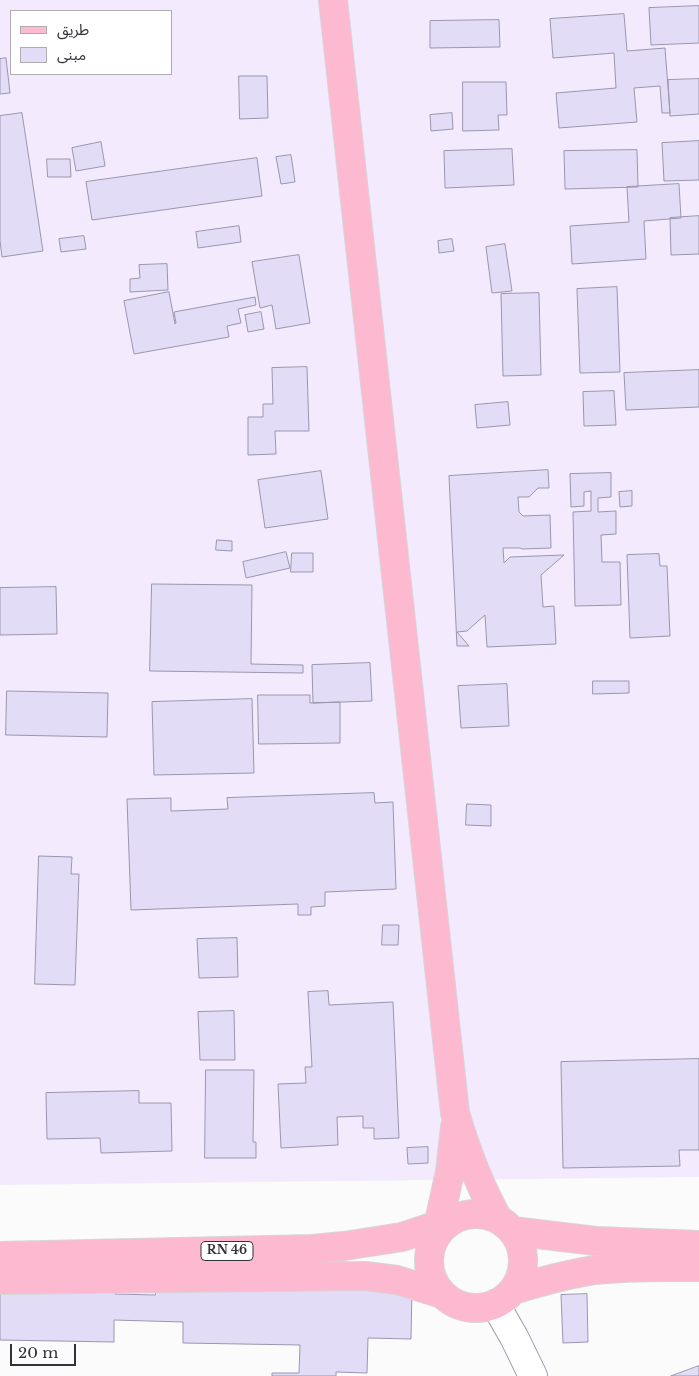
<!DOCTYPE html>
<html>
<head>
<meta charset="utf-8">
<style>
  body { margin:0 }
  #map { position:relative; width:699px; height:1376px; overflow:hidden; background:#fbfbfb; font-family:"Libre Baskerville","Noto Sans Arabic",serif }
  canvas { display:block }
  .legend { position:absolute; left:10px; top:10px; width:162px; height:65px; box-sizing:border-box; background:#fff; border:1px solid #aeacb0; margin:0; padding:6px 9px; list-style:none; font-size:15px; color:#342f39 }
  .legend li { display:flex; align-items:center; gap:10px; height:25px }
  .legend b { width:25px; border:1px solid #aeacb0 }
  .scale { position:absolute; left:10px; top:1344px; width:66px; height:22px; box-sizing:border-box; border:2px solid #342f39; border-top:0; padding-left:6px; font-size:15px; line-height:18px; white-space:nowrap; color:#342f39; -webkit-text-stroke:4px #fff; paint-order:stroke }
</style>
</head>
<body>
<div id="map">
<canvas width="699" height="1376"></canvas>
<ul class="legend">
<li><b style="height:6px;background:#fdb9d0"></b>طريق</li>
<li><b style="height:14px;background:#e2dcf7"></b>مبنى</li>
</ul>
<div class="scale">20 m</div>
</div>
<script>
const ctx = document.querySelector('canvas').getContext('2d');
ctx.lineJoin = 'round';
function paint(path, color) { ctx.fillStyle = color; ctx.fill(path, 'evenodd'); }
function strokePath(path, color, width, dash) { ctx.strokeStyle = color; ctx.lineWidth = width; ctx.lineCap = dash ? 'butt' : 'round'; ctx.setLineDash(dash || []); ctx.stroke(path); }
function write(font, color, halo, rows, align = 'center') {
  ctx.font = font + ' "Libre Baskerville",serif'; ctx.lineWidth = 4; ctx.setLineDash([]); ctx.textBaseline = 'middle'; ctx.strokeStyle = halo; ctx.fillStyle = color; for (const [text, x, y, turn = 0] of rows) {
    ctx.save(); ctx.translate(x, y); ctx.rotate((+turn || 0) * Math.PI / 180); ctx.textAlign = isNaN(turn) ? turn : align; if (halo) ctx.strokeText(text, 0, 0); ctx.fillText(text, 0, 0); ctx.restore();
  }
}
paint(new Path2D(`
  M0,0H699V1177L0,1185ZM11,11H171V74H11Z`), '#f4eafd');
const building = new Path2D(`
  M699,6V43L651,45L649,8Z
  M624,14L627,51L665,48L670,113H662L660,86L634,88L637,122L559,128L556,93L616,88L614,53L553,58L550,19Z
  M499,20L500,47L430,48V21Z
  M6,58L10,93L0,94V59Z
  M239,76H267L268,118L240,119Z
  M699,79V114L670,116L668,80Z
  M463,82H506L507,115H498L499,130L463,131Z
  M22,113L43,251L2,257L0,241V116Z
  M452,113L453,129L431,131L430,115Z
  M699,141V180L664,181L662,143Z
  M101,142L105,166L76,171L72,148Z
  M512,149L514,185L445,188L444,151Z
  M637,150L638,187L565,189L564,151Z
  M291,155L295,182L281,184L276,157Z
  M257,158L262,196L92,220L86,182Z
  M47,159H70L71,177H48Z
  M679,184L681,218L644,221L646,259L572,264L570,226L629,222L627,187Z
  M699,216V254L671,255L670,218Z
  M239,226L241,242L198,248L196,232Z
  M84,236L86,249L61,252L59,239Z
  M452,239L454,251L439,253L438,241Z
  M505,244L512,291L492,293L486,247Z
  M299,255L310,323L276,329L272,305L260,308L252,262Z
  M167,264L168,290L130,292V279L140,278L139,265Z
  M617,287L620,372L580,373L577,289Z
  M169,292L175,324L176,323L174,312L255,297L256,305L238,309L241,323L227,326L229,337L134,354L124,301Z
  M539,293L541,375L503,376L501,294Z
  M261,312L264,329L248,332L245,315Z
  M307,367L309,431H275L276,454L248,455V417H263V404H273L272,368Z
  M699,370V407L626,410L624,373Z
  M614,391L616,425L584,426L583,392Z
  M508,402L510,425L477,428L475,405Z
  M548,470L549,488H538L529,497H518L519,512L523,516L550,515L551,548L522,549L520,548H503L504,563L510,557L564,555L541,575L543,607L554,606L556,644L487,647L485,615L467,631L457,632L469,646H457L449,476Z
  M321,471L328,519L265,528L258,480Z
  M611,473V497L598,498V512L616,511V534L601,535L602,562H620L621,605L575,606L573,512L591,511V491L584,492V506L571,507L570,474Z
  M632,491V506L620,507L619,492Z
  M217,540L232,541V551L216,550Z
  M286,552L290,568L246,578L243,562Z
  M292,553H313V572H291Z
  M659,554L660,566H667L670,636L630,638L627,555Z
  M152,584L252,585L251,664L303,665V673L150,671Z
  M56,587L57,634L0,635V588Z
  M370,663L372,701L313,703L312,665Z
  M593,681H629V693L593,694Z
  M507,684L509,726L461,728L458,686Z
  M7,691L108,693L107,737L6,735Z
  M258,695H310V703L340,702V743L259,744Z
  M252,699L254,773L154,775L152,702Z
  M374,793L375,803L393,802L396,889L325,892V906L311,907V915H298V904L131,910L127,799L171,798V811L228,809L227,798Z
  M467,804L491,805V826L466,825Z
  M39,856L72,857L71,874H79L75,985L35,984Z
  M383,925H399L398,945H382Z
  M237,938L238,977L199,978L197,939Z
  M328,991L329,1005L393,1002L399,1138L374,1139V1128H363V1116L337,1117L338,1145L281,1148L278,1084L306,1083L305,1067H312L308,992Z
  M234,1011L235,1060H200L198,1012Z
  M699,1059V1150H679L680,1166L563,1168L561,1062Z
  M206,1070H254L253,1142H256V1158H205Z
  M139,1091V1103H171L172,1151L101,1153L100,1138L47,1139L46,1093Z
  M428,1147V1163L408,1164L407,1148Z
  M155,1280L412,1288L411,1339L368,1338L367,1373L336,1372V1376H272V1373H299L300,1345L183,1343V1322L114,1320V1342L0,1340V1289L115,1291V1294L155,1295Z
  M587,1294L588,1342L563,1343L561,1295Z
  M699,1366V1376H671Z`);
paint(building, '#e2dcf7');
strokePath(building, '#9b96af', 1);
const minor = new Path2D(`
  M495,1304L514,1337L533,1376`);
const major = new Path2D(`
  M333,0L455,1113C466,1150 479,1185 498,1219
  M429 1261a47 47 0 1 1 94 0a47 47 0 1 1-94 0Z
  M512,1231L596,1241L699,1245
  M436,1235L450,1172L455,1127
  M0,1256L312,1249L344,1246L402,1237L450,1221
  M0,1280L365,1276L397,1280L442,1294
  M513,1290C540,1282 567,1274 595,1270C630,1266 664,1267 699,1267`);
strokePath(minor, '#a396ae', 30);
strokePath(major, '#d6d5d7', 30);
strokePath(minor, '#fff', 28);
strokePath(major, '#fdb9d0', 28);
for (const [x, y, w] of [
  [227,1251,52]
]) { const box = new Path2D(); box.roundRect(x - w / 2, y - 9.5, w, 19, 4); ctx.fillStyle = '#fff'; ctx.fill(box); strokePath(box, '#342f39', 1); }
write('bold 12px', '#342f39', null, [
  ["RN 46",227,1251]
]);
</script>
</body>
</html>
